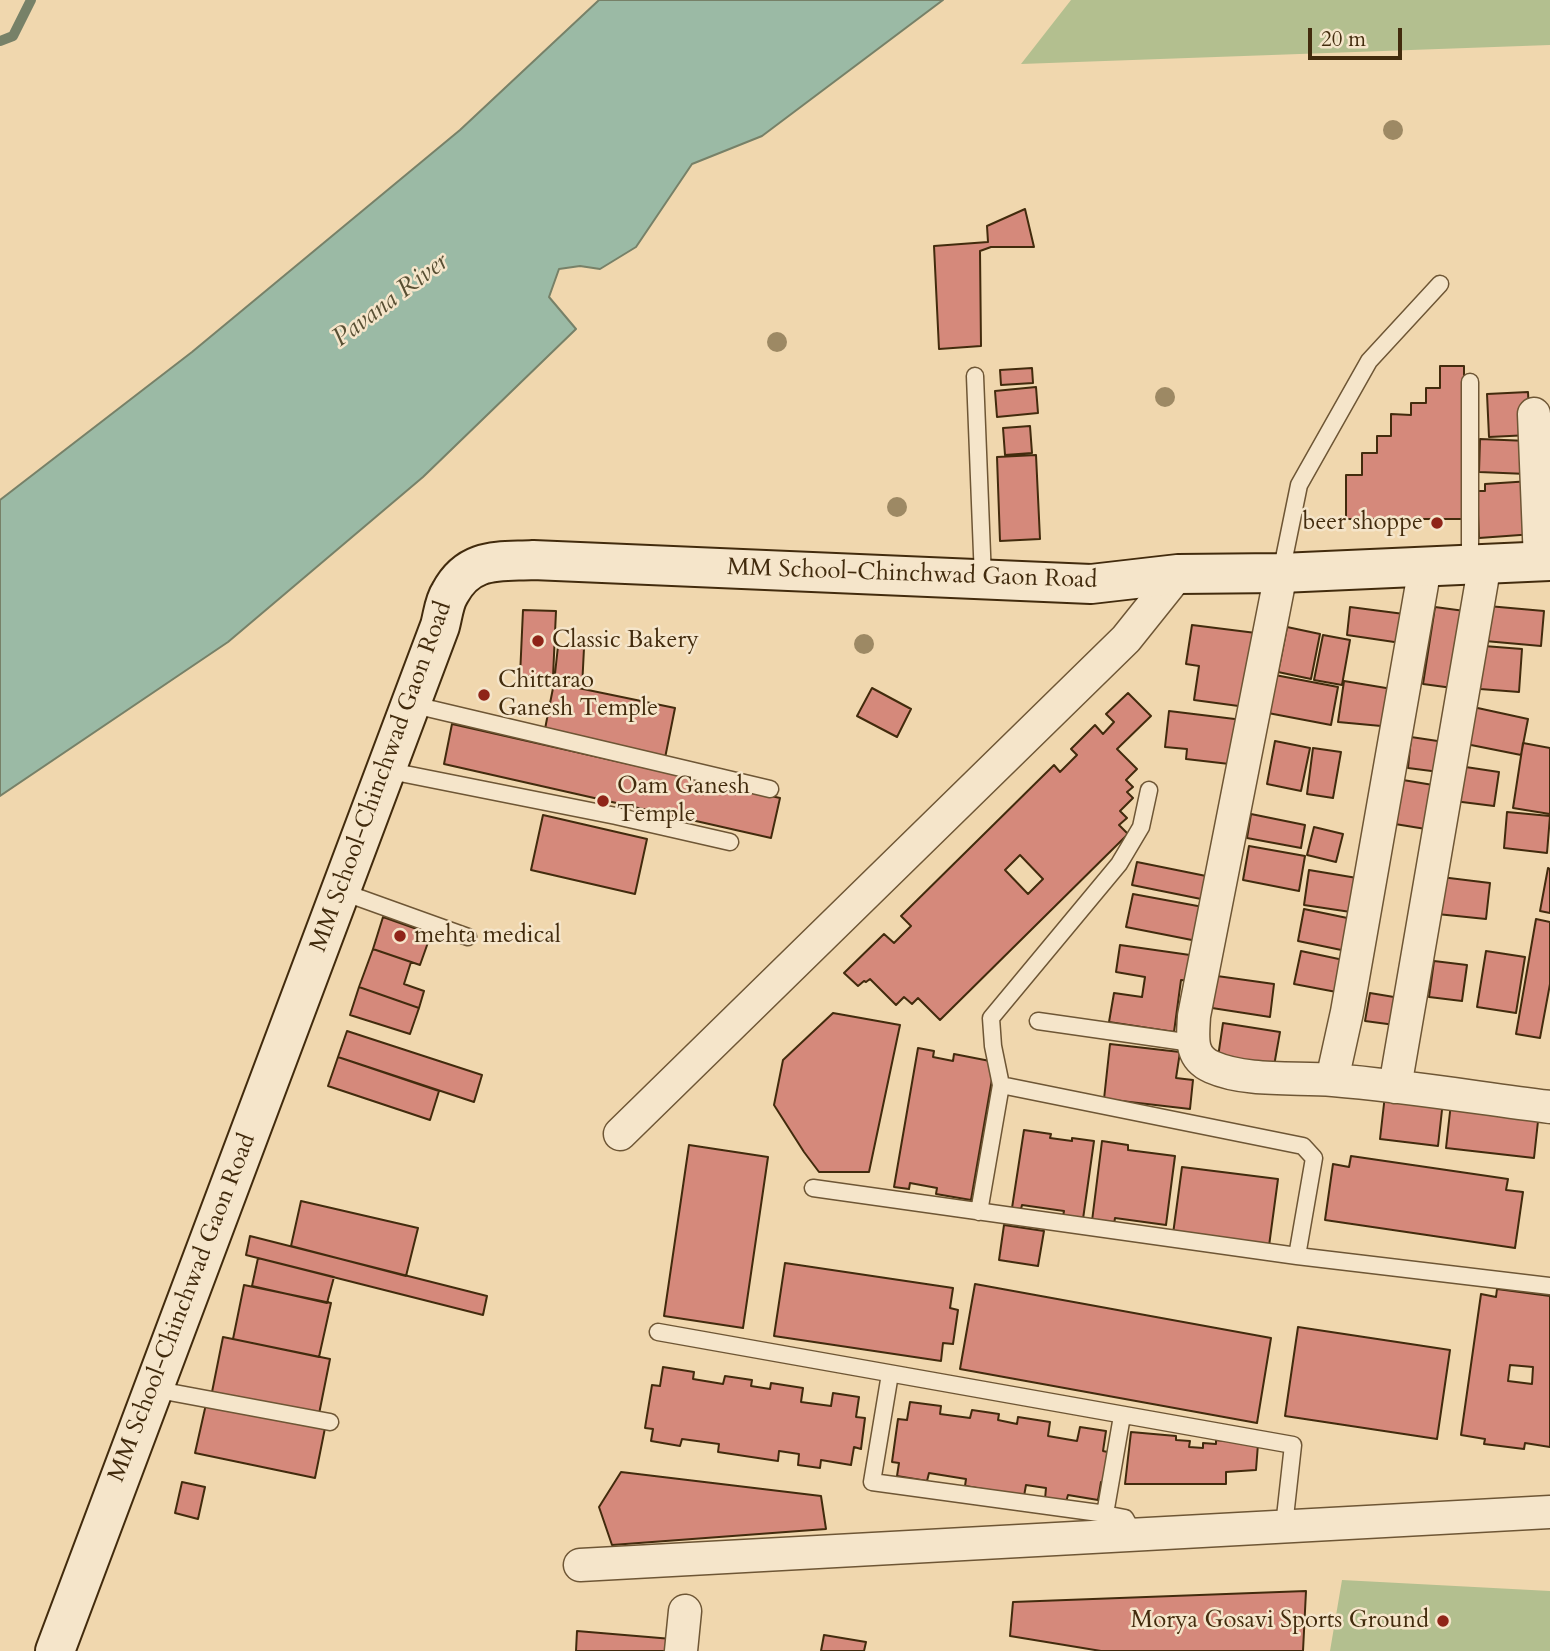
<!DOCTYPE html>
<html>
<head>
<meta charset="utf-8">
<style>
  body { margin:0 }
  #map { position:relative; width:1550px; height:1651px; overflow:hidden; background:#f0d7ae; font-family:Cardo,serif }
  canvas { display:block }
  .scale { position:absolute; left:1308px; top:28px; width:94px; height:32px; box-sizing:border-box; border:4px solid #422b0d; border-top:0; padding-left:9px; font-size:21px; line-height:24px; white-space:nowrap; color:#422b0d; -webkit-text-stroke:5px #f5e5ca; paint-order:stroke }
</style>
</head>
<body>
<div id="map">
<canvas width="1550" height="1651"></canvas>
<div class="scale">20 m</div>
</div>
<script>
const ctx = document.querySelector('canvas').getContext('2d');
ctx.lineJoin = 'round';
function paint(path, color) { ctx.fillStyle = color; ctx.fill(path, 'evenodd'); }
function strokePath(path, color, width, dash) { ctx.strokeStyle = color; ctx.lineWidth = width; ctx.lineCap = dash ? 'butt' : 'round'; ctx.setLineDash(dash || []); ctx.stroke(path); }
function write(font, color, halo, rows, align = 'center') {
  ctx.font = font + ' Cardo,serif'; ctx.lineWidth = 5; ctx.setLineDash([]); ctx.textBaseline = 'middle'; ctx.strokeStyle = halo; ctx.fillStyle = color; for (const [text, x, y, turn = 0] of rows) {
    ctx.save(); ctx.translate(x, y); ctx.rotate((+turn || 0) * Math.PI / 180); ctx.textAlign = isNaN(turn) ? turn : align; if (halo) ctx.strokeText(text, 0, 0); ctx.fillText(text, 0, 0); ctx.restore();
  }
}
paint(new Path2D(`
  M1071,0H1550V45L1021,64Z
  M1342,1580L1550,1591V1651H1330Z`), '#b3bf8f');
const water = new Path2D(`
  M599,0H943L762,136L692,164L636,247L600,269L580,266L559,269L549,297L576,329L423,477L228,642L0,796V500L192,352L460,130Z`);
paint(water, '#9bbaa5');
strokePath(water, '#778168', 2);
strokePath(new Path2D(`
  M0,41L13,36L31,0`), '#778168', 10);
const building = new Path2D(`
  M1025,209L1034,247H991L980,251L981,346L939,349L934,246L988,242L987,226Z
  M1440,366H1464V519H1346V475H1362V453H1377V436H1391V414L1411,415V403H1426V388H1440Z
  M1032,368L1033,383L1001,385L1000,370Z
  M1036,387L1038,413L997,417L995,391Z
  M1528,392L1530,435L1489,437L1487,394Z
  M1030,426L1032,453L1005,455L1003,428Z
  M1480,439L1528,441L1527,474L1479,472Z
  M1036,455L1040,539L1000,541L997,457Z
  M1531,481L1534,534L1479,538L1477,491H1485V484Z
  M1488,606L1544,611L1541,646L1485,641Z
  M1350,607L1404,614L1401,643L1347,635Z
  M1435,607L1472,612L1460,689L1423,684Z
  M523,610L556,611L553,677L520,676Z
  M1192,625L1256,633L1246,707L1194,700L1199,666L1186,664Z
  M1287,627L1320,634L1311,679L1278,672Z
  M1323,635L1350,640L1342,685L1314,680Z
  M558,646L584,648L582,688L554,683Z
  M1484,646L1522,649L1519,692L1480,689Z
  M1275,675L1338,687L1331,725L1268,713Z
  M1344,681L1398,690L1392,727L1338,722Z
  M554,683L675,708L665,758L544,734Z
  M872,688L911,709L897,737L857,716Z
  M1128,693L1151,716L1117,749L1137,769L1126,780L1133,787L1127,792L1133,798L1120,811L1127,818L1119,825L1128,834L940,1020L918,998L912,1004L904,997L896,1005L870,979L866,982L864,981L858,986L844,973L884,934L894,943L911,926L901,916L1054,765L1060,772L1077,755L1071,749L1095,725L1103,734L1114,722L1106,714ZM1020,855L1043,879L1028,894L1005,870Z
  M1473,707L1528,719L1521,755L1466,744Z
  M1169,711L1243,720L1238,765L1186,759L1187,749L1165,747Z
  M452,724L780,798L771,838L444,764Z
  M1411,737L1451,743L1447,773L1408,768Z
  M1275,741L1310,748L1301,791L1267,784Z
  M1523,743L1550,748V814L1513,808Z
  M1313,748L1341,752L1333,798L1307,794Z
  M1459,766L1499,772L1494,806L1454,801Z
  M1403,780L1445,787L1438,831L1395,824Z
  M1507,812L1550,816L1547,853L1504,848Z
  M1251,814L1305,825L1301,848L1247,838Z
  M543,815L647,839L635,894L531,870Z
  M1314,827L1343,834L1336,862L1307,855Z
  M1249,846L1305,856L1299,891L1243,880Z
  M1137,862L1211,877L1206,900L1132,885Z
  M1548,868L1550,869V913L1540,911Z
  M1309,870L1369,880L1364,914L1304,905Z
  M1441,877L1490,883L1486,919L1437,914Z
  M1133,894L1203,907L1197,941L1126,927Z
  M1304,909L1357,920L1351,952L1298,941Z
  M383,917L431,934L420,965L373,949Z
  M1536,919L1550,922V984L1540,1038L1516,1034Z
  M1120,945L1197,956L1193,981L1181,980L1174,1032L1109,1022L1114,993L1142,997L1145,977L1116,972Z
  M373,949L411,962L404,984L424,991L419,1008L359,987Z
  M1301,951L1353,962L1347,994L1294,984Z
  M1486,951L1525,957L1516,1013L1477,1007Z
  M1434,961L1467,965L1462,1001L1429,997Z
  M1217,976L1274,984L1270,1017L1212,1008Z
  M359,987L419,1008L410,1034L350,1015Z
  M1370,993L1400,998L1395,1025L1365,1021Z
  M833,1013L900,1025L869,1172H819L804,1152L774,1105L783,1060Z
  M1223,1023L1280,1032L1274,1066L1218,1057Z
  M347,1031L482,1075L474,1102L338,1057Z
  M1110,1044L1180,1052L1176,1078L1193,1080L1190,1109L1104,1099Z
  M918,1048L934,1051L933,1057L953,1061L954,1054L995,1062L971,1200L936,1194L937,1188L910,1183L909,1189L894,1187Z
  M338,1057L439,1091L430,1120L328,1086Z
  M1385,1095L1443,1101L1438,1146L1380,1139Z
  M1451,1103L1539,1112L1534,1158L1446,1148Z
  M1024,1130L1051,1134L1050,1138L1072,1141V1138L1094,1141L1083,1219L1063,1216L1064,1211L1022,1205L1021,1209L1012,1208Z
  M1102,1141L1128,1145V1150L1175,1156L1166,1225L1115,1218L1114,1224L1092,1221Z
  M689,1145L768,1157L743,1328L664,1316Z
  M1351,1156L1508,1179L1506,1190L1523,1192L1515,1248L1325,1220L1333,1164L1349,1167Z
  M1182,1167L1278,1179L1269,1246L1173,1234Z
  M301,1201L418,1228L406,1276L291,1246Z
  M1004,1225L1044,1231L1038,1266L999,1260Z
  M250,1236L487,1296L483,1315L246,1255Z
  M258,1258L334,1277L327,1303L252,1286Z
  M785,1263L953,1288L950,1308L958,1310L953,1344L943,1343L941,1361L774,1336Z
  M975,1284L1271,1338L1257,1423L960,1369Z
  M244,1285L331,1303L319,1357L233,1339Z
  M1497,1289L1550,1296V1447L1525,1443L1524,1449L1484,1444L1485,1439L1461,1435L1481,1294L1496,1297ZM1510,1365L1533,1367L1532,1384L1508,1381Z
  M1298,1327L1450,1350L1437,1439L1285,1416Z
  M223,1337L330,1359L319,1414L212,1392Z
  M663,1367L694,1372L693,1379L723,1384L725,1376L752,1380L751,1386L770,1389L771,1383L803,1388L801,1402L831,1406L833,1393L859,1397L856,1417L865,1418L861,1449L854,1447L851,1465L821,1460L820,1468L798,1465L799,1454L779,1451L778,1461L718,1452L719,1444L682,1439L680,1446L651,1441L653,1429L645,1428L652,1385L660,1386Z
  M910,1402L941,1406L940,1414L970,1418L972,1410L999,1414L998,1420L1017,1424L1018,1417L1050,1422L1048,1436L1077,1441L1080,1427L1106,1431L1103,1451L1112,1453L1108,1483L1101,1482L1098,1500L1068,1495L1066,1502L1045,1499L1046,1488L1026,1485L1024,1496L965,1486L966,1479L929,1473L927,1481L897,1476L899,1463L892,1462L898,1419L907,1420Z
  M206,1404L325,1428L315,1478L195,1453Z
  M1131,1432L1176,1436V1440L1190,1441L1189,1447L1203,1448V1443L1216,1444V1440L1258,1444L1256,1470L1226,1472V1484H1125Z
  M621,1472L821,1496L826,1529L612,1545L599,1507Z
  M182,1482L205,1487L198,1519L175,1513Z
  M1306,1591L1303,1651H1101L1010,1636L1013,1602Z
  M577,1631L672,1639L671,1651H576Z
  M824,1635L866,1642L864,1651H821Z`);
paint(building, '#d5897b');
strokePath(building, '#422b0d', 2);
const service = new Path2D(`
  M975,376L983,579
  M1470,382V564
  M1281,573L1299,485L1369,361L1440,284
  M410,704L770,789
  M385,770L616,816L730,842
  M1149,790L1141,827L1119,864L991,1018L993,1046L1001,1085L1303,1146L1314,1158L1297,1256
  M340,891L468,937
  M1038,1021L1192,1043
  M813,1188L1297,1256L1550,1286
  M979,1212L1001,1085
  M658,1332L1293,1445L1284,1526
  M890,1374L872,1482L1099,1513L1125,1518L1134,1534
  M153,1389L330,1422
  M1105,1514L1122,1416`);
const minor = new Path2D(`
  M1534,414L1540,561
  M1281,573L1194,1016C1193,1037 1189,1057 1212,1067C1246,1082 1296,1077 1333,1080C1406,1086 1478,1098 1550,1107
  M1332,1080L1347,1012L1425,567
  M1395,1087L1485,563
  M620,1134L1126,639L1178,574
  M580,1565L1550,1512
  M681,1651L685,1611`);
const secondary = new Path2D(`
  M55,1651L440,626C443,615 444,602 450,593C469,557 498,562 533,560L1091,584L1178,574L1281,573L1550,561`);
strokePath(service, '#6e5635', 19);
strokePath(minor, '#6e5635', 35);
strokePath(secondary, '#422b0d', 42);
strokePath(service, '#f5e5ca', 16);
strokePath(minor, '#f5e5ca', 32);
strokePath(secondary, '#f5e5ca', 38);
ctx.fillStyle = '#9d8964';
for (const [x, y] of [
  [1393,130],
  [777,342],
  [1165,397],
  [897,507],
  [864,644]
]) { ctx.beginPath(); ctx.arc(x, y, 10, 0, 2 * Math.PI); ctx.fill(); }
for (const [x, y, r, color] of [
  [1437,523,7,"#8f2418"],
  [538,641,7,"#8f2418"],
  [484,695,7,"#8f2418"],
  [603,801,7,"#8f2418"],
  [400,936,7,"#8f2418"],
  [1443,1621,7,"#8f2418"]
]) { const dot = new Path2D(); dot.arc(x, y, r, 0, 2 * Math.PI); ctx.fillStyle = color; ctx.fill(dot); strokePath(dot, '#f5e5ca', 2.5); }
write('24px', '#422b0d', '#f5e5ca', [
  ["beer shoppe",1423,523,"right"],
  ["Classic Bakery",552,641],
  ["Chittarao",498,681],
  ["Ganesh Temple",498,709],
  ["Oam Ganesh",617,787],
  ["Temple",617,815],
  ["mehta medical",414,936],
  ["Morya Gosavi Sports Ground",1429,1621,"right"]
], 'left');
write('24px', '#422b0d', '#f5e5ca', [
  ["MM School-Chinchwad Gaon Road",912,575,2],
  ["MM School-Chinchwad Gaon Road",382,777,-70],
  ["MM School-Chinchwad Gaon Road",183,1308,-69]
]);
write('italic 26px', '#584f33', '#f5e5ca', [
  ["Pavana River",391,301,-37]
]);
</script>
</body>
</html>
